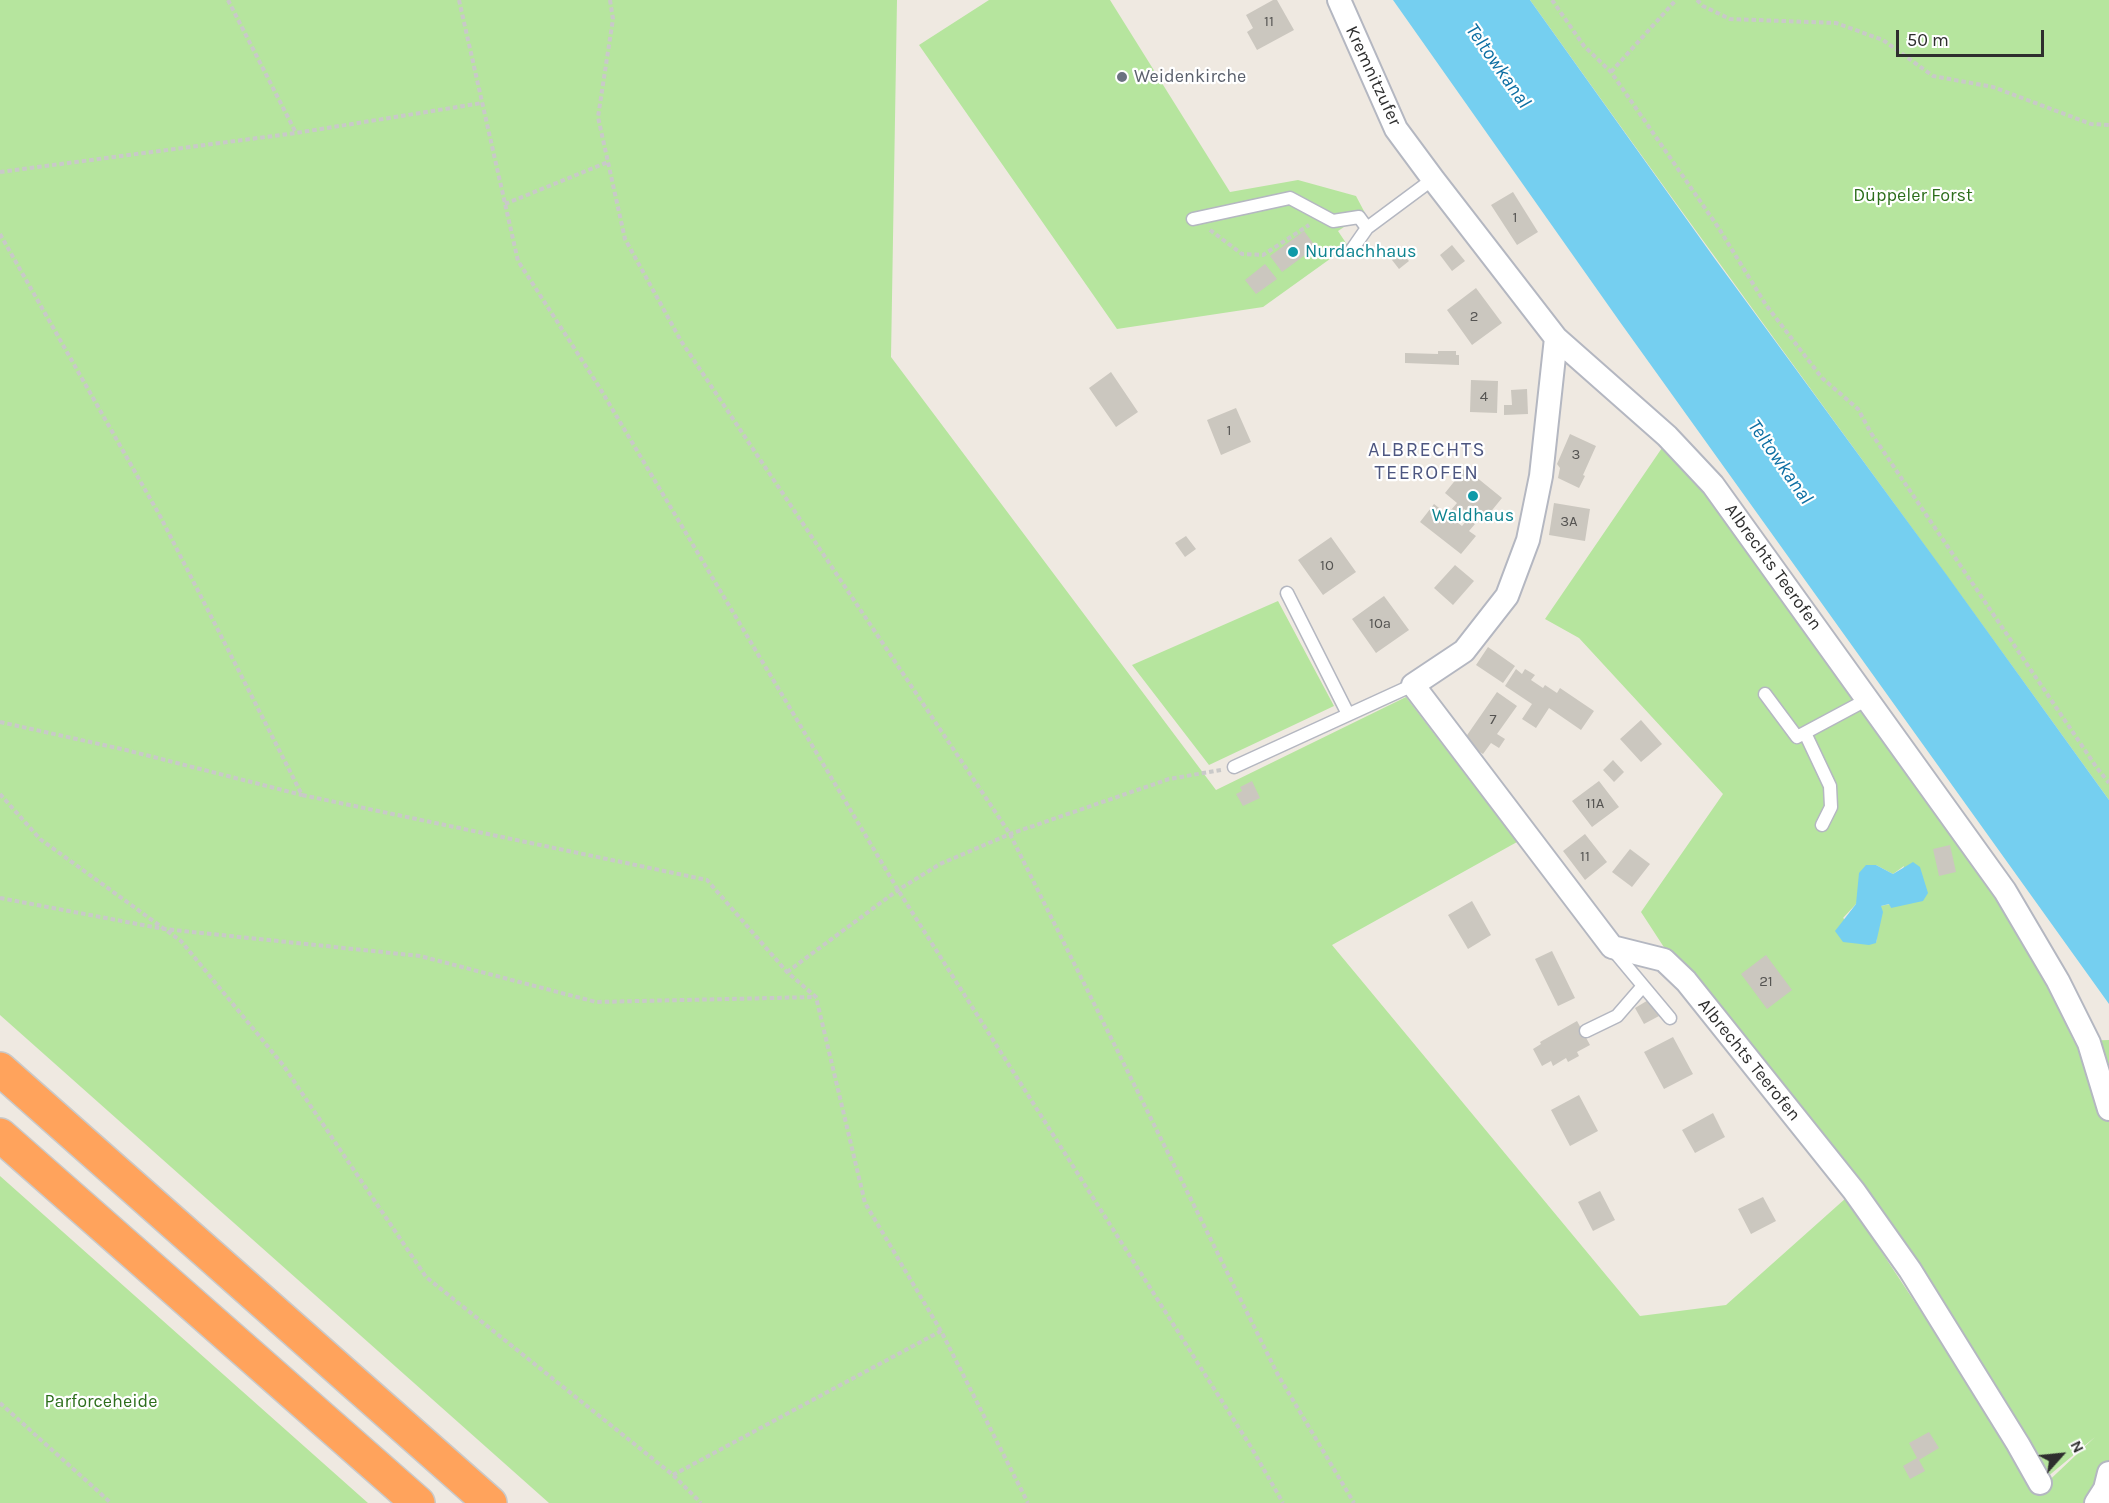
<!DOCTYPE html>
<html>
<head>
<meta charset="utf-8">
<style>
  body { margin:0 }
  #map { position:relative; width:2109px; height:1503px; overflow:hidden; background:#efe9e1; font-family:Karla,sans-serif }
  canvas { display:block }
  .north { position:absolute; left:2031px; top:1425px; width:60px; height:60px; -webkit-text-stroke:4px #fff; paint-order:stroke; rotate:63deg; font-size:16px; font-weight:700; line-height:24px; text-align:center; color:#2e2e2e }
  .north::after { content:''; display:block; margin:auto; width:21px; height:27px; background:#2e2e2e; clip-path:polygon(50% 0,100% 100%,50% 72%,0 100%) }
  .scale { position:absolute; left:1896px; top:30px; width:148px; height:27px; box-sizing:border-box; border:3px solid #2e2e2e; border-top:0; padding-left:8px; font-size:18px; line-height:21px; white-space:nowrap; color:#2e2e2e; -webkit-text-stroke:4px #fff; paint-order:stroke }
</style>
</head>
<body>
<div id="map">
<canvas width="2109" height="1503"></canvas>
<div class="north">N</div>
<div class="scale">50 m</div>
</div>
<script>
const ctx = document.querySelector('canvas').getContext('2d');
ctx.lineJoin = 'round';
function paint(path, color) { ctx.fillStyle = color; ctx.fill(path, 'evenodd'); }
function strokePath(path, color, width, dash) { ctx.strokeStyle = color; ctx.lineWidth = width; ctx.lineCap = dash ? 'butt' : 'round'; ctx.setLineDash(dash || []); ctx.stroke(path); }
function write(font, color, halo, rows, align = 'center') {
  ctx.font = font + ' Karla,sans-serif'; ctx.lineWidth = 4.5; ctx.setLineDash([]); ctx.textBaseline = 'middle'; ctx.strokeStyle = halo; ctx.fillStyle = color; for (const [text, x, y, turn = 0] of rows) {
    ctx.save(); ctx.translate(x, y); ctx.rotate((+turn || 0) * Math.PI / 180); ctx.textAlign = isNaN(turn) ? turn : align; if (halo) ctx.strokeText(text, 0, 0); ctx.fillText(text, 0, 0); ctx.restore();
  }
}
paint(new Path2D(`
  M0,0H897L891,357L1216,790L1406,697L1517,842L1332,945L1640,1316L1726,1305L1846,1198L2039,1490L2095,1437L2040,1483L1910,1270L1686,981L1641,912L1723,794L1579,638L1545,619L1664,445L1706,489L1976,871L2004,908L2026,943L2074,1041L2109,1040V1503H549L0,1015ZM1876,865L1893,874L1904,866L1891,908L1890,904L1881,906L1876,943L1843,918L1856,904Z
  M989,0H1110L1230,192L1298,180L1356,196L1365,213L1338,231L1348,246L1263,307L1117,329L919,45Z
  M1530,0H2109V800C1917,533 1721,268 1530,0Z
  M1278,601L1334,706L1209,765L1132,665Z
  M0,1176L368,1503H0Z`), '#b6e59e');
paint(new Path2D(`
  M1393,0H1530L1715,259L1946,574L2109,800V1004L1620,322Z
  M1913,862L1920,867L1928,893L1923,901L1891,908L1889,904L1881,906L1883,912L1876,943L1869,945L1843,942L1835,931L1856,904L1859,873L1866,865H1876L1893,874Z`), '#75cff0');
paint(new Path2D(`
  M1273,0H1277L1294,30L1257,50L1247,32L1253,28L1246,15Z
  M1513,192L1538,232L1517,245L1491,205Z
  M1304,231L1316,247L1282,272L1270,256Z
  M1452,245L1465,261L1452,271L1440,255Z
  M1402,253L1409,261L1399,269L1392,260Z
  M1265,264L1277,279L1256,294L1245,280Z
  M1476,288L1502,323L1472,345L1447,310Z
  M1438,351H1456V355H1459V365L1405,363V353L1438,354Z
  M1111,372L1138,412L1116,427L1089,388Z
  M1471,380L1498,381L1497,413L1470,412Z
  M1527,389L1528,414L1504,415V405H1512L1511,390Z
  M1236,408L1251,442L1221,455L1207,420Z
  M1570,434L1596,446L1583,475L1585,476L1579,488L1558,478L1560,468L1557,464Z
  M1465,468L1502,498L1484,520L1476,513L1473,516L1464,509L1459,516L1451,510L1457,503L1445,493Z
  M1554,503L1590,509L1585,541L1549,535Z
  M1434,504L1462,526L1468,519L1475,524L1469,531L1476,536L1461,554L1420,522Z
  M1186,536L1196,549L1185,557L1175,543Z
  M1331,537L1356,572L1323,595L1298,560Z
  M1455,565L1474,581L1453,605L1434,588Z
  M1384,596L1409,630L1376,653L1352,619Z
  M1488,647L1515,666L1503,683L1476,665Z
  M1516,669L1522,674L1525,669L1535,675L1531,680L1543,688L1545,685L1557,693L1560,688L1594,711L1581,730L1549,708L1536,728L1522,719L1532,704L1505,686Z
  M1497,692L1517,706L1497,734L1505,739L1499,748L1491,743L1483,754L1463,741Z
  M1641,720L1662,744L1641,762L1620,739Z
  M1613,760L1624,772L1614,782L1603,770Z
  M1252,781L1260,798L1243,806L1236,794L1242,791L1240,787Z
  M1599,781L1619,807L1592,827L1572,801Z
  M1585,834L1607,862L1585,880L1563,851Z
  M1950,845L1956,872L1939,876L1933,849Z
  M1630,849L1650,864L1632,887L1612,872Z
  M1472,901L1491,935L1468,949L1448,915Z
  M1552,951L1575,998L1558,1006L1535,959Z
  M1766,955L1792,990L1767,1009L1741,974Z
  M1650,999L1659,1016L1644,1024L1635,1008Z
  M1577,1021L1590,1045L1577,1052L1579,1056L1568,1062L1566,1058L1553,1066L1551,1061L1542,1066L1533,1049L1541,1044L1540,1042Z
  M1673,1037L1693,1074L1664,1089L1644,1052Z
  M1579,1095L1598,1131L1570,1146L1551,1110Z
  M1713,1113L1725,1137L1695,1153L1682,1130Z
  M1600,1191L1615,1220L1593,1231L1578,1202Z
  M1763,1197L1776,1221L1751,1234L1738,1209Z
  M1929,1432L1939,1448L1919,1460L1925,1471L1910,1479L1903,1466L1917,1458L1909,1443Z`), '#cbc7bf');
const service = new Path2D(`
  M1193,219L1290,198L1333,221L1359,217L1367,228
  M1351,251L1367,228L1433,179
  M1287,593L1348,714
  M1765,694L1797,737L1868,699
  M1805,733L1830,786L1831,807L1822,825
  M1234,767L1413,685
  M1614,951L1670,1018
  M1586,1031L1617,1016L1643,986`);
const minor = new Path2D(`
  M1339,0L1396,129L1433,179L1556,338L1667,436L1713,485L2005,891L2058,981L2089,1043L2109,1109
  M1556,338L1541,476L1528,540L1507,596L1464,651L1413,685L1612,947L1664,960L1686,981L1854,1191L1910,1270L2018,1444L2040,1483
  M2096,1503L2105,1489L2109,1473`);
const motorway = new Path2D(`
  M0,1069L490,1503
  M0,1135L418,1503`);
strokePath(service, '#b4b7c1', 15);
strokePath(minor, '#b4b7c1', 26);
strokePath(motorway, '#c9c9c9', 36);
strokePath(new Path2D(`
  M228,0L296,133
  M459,0L518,261L598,385L898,890L1251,1447L1283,1503
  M610,0L613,19L598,117L625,239L681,341L1010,834L1278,1375L1354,1503
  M1552,0L1584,46L1611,72L1718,227L1766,305L1822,378L1858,409L1871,433L2097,768L2109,783
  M1697,0L1703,6L1730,19L1836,23L1883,40L1933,76L1993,87L2091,124L2109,125
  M1611,72L1676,0
  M0,172L296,133L482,103
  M505,204L608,162
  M1210,230L1242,254L1263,255L1309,225
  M0,234L160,516L302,795L707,880L787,972L816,997L865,1203L941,1331L1028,1503
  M0,722L126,750L302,795
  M0,794L40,839L181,941L283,1065L426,1277L673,1475L701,1503
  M0,898L164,929L420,956L596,1002L816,997
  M787,972L898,890L940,864L1010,834L1169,779L1221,770
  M0,1403L111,1503
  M673,1475L941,1331`), '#c9c9c9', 4, [4.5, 3]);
strokePath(service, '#fff', 12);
strokePath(minor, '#fff', 22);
strokePath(motorway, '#ffa35c', 33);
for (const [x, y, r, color] of [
  [1122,77,6,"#6b7280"],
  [1293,252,6,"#0f9aa8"],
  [1473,496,6,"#0f9aa8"]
]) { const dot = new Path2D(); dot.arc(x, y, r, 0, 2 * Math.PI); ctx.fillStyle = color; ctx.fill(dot); strokePath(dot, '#fff', 2); }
write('15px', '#555452', null, [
  ["11",1269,22],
  ["1",1515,218],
  ["2",1474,317],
  ["4",1484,397],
  ["1",1229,431],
  ["3",1576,455],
  ["3A",1569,522],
  ["10",1327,566],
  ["10a",1380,624],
  ["7",1493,720],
  ["11A",1595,804],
  ["11",1585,857],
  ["21",1766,982]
]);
write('18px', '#2e2e2e', '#fff', [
  ["Kremnitzufer",1373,76,65],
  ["Albrechts Teerofen",1773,567,54],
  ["Albrechts Teerofen",1749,1060,51]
]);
write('18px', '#5b616d', '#fff', [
  ["Weidenkirche",1134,77]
], 'left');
write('18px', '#2c6e1b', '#fff', [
  ["Düppeler Forst",1913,196],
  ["Parforceheide",101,1402]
]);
write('18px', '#0d838f', '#fff', [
  ["Nurdachhaus",1305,252],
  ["Waldhaus",1473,516,"center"]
], 'left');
write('italic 20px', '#0d6fa3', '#fff', [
  ["Teltowkanal",1498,66,55],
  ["Teltowkanal",1780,462,55]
]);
ctx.letterSpacing = '1.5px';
write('20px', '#4d5680', '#fff', [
  ["ALBRECHTS",1427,450],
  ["TEEROFEN",1427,473]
]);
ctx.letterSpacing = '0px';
</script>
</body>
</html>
